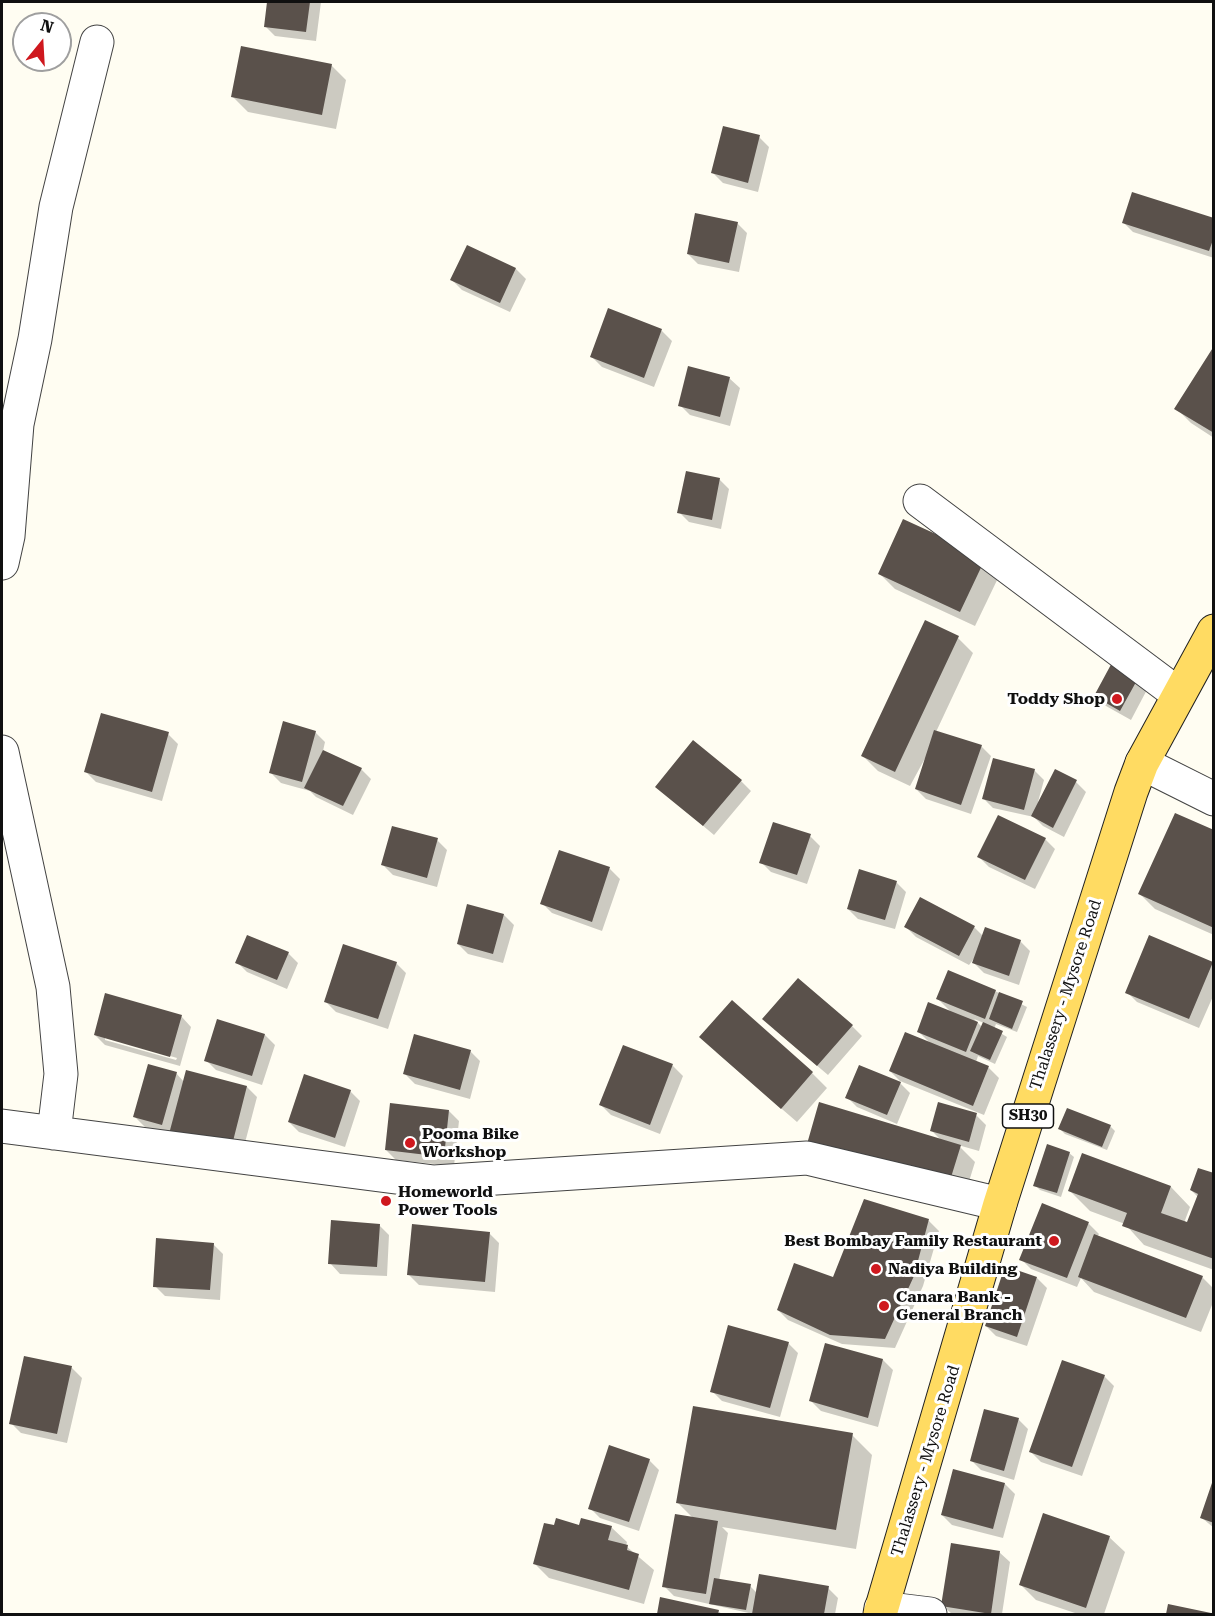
<!DOCTYPE html>
<html>
<head>
<meta charset="utf-8">
<style>
  body { margin:0 }
  #map { position:relative; width:1215px; height:1616px; overflow:hidden; background:#fffdf2; font-family:"Roboto Serif",serif }
  canvas { display:block }
  .frame { position:absolute; inset:0; border:3px solid #101010; pointer-events:none }
  .north { position:absolute; left:12px; top:12px; width:60px; height:60px; box-sizing:border-box; background:#fff; border:2px solid #9f9f9f; border-radius:50%; rotate:18deg; font-size:16px; font-weight:700; line-height:24px; text-align:center; color:#101010 }
  .north::after { content:''; display:block; margin:auto; width:21px; height:27px; background:#cf181e; clip-path:polygon(50% 0,100% 100%,50% 72%,0 100%) }
</style>
</head>
<body>
<div id="map">
<canvas width="1215" height="1616"></canvas>
<div class="frame"></div>
<div class="north">N</div>
</div>
<script>
const ctx = document.querySelector('canvas').getContext('2d');
ctx.lineJoin = 'round';
function paint(path, color) { ctx.fillStyle = color; ctx.fill(path, 'evenodd'); }
function strokePath(path, color, width, dash) { ctx.strokeStyle = color; ctx.lineWidth = width; ctx.lineCap = dash ? 'butt' : 'round'; ctx.setLineDash(dash || []); ctx.stroke(path); }
function write(font, color, halo, rows, align = 'center') {
  ctx.font = font + ' "Roboto Serif",serif'; ctx.lineWidth = 6; ctx.setLineDash([]); ctx.textBaseline = 'middle'; ctx.strokeStyle = halo; ctx.fillStyle = color; for (const [text, x, y, turn = 0] of rows) {
    ctx.save(); ctx.translate(x, y); ctx.rotate((+turn || 0) * Math.PI / 180); ctx.textAlign = isNaN(turn) ? turn : align; if (halo) ctx.strokeText(text, 0, 0); ctx.fillText(text, 0, 0); ctx.restore();
  }
}
paint(new Path2D(`
  M269,2H321L316,41L275,36L265,26Z
  M331,65L346,80L336,129L248,112L233,97Z
  M759,137L769,147L758,192L723,183L713,173Z
  M1214,219V258L1133,232L1123,222Z
  M737,223L747,233L739,272L698,264L688,254Z
  M468,247L516,269L526,279L510,312L462,290L452,280Z
  M609,310L662,331L672,341L654,387L602,367L592,357Z
  M1214,349V438L1191,423L1176,408Z
  M729,378L740,388L730,426L690,415L680,405Z
  M719,479L729,489L721,529L689,522L679,512Z
  M904,521L1000,574L975,626L895,589L880,574Z
  M958,638L973,653L936,732L981,746L991,756L971,814L926,799L916,789L929,751L910,786L878,771L863,756Z
  M1115,661L1150,684L1131,720L1106,706L1096,696Z
  M315,732L325,742L323,751L361,769L371,779L353,815L316,797L310,791L281,783L271,773Z
  M168,734L178,744L162,801L96,782L86,772Z
  M1034,770L1044,780L1038,802L1076,782L1086,792L1064,837L1043,826L1034,817L993,808L983,798Z
  M741,781L751,791L714,835L657,787Z
  M1214,831V935L1155,909L1140,894Z
  M810,836L820,846L807,884L771,872L761,862Z
  M1045,839L1055,849L1035,889L989,867L979,857Z
  M437,840L447,850L437,887L393,875L383,865Z
  M560,852L610,869L620,879L602,931L552,913L542,903Z
  M896,882L906,892L895,929L858,919L848,909Z
  M504,915L514,925L503,963L468,954L458,944Z
  M906,927H974L983,936L1020,941L1030,951L1019,985L984,973L974,963L976,956L969,965L916,937Z
  M288,953L298,963L287,989L247,972L237,962Z
  M396,963L406,973L388,1029L336,1012L326,1002Z
  M1212,963L1214,994L1199,1028L1137,1002L1127,992Z
  M995,991L1027,1007L1017,1032L996,1024L994,1029L1007,1037L995,1064L978,1056L976,1062L989,1068L999,1078L984,1115L900,1081L890,1071L931,1044L919,1032L952,1013L938,999ZM974,1019L984,1023L982,1027Z
  M181,1016L191,1027L180,1066L105,1045L95,1035ZM105,1037L177,1058L176,1060L105,1040Z
  M852,1026L862,1036L828,1075L774,1029Z
  M265,1035L275,1045L262,1085L216,1070L206,1060Z
  M624,1047L673,1066L683,1076L660,1134L611,1115L601,1105Z
  M470,1051L480,1061L470,1099L415,1084L405,1074Z
  M716,1052L812,1073L827,1088L797,1122Z
  M176,1073L184,1082L247,1087L257,1097L241,1158L145,1127L135,1117Z
  M900,1083L910,1093L897,1124L857,1107L847,1097Z
  M350,1091L360,1101L345,1147L299,1132L289,1122Z
  M449,1111L459,1121L454,1166L396,1160L386,1150Z
  M976,1115L986,1125L979,1151L958,1145L975,1162L963,1201L824,1159L942,1141L931,1130Z
  M1110,1126L1115,1131L1107,1150L1065,1134L1060,1129Z
  M1069,1153L1074,1157L1061,1197L1040,1190L1035,1185Z
  M1083,1155L1171,1187L1190,1207L1184,1223L1188,1224L1198,1197L1191,1190L1214,1174V1270L1144,1245L1125,1224L1090,1211L1070,1191Z
  M865,1201L929,1221L939,1231L923,1286L895,1348L842,1344L788,1320L778,1310L834,1279Z
  M1043,1205L1089,1224L1099,1234L1097,1237L1202,1277L1214,1289V1300L1201,1332L1094,1292L1081,1278L1077,1287L1031,1269L1021,1259Z
  M379,1225L389,1235L387,1276L340,1274L330,1263Z
  M489,1233L499,1243L495,1292L419,1285L409,1275Z
  M213,1244L223,1254L220,1300L165,1296L155,1286Z
  M1037,1278L1047,1288L1027,1346L996,1336L986,1326Z
  M788,1343L798,1353L780,1417L722,1401L712,1391Z
  M826,1345L883,1360L893,1370L878,1427L821,1411L811,1401Z
  M26,1357L72,1368L82,1378L67,1443L21,1433L11,1423Z
  M1104,1376L1114,1386L1082,1476L1041,1462L1031,1452Z
  M1018,1419L1028,1429L1014,1480L981,1470L971,1460Z
  M852,1435L872,1455L856,1549L722,1527L728,1533L719,1581L750,1586L757,1593L828,1588L838,1598L835,1614H753L674,1596L664,1586L693,1518L678,1503Z
  M649,1460L659,1470L639,1531L600,1518L590,1508Z
  M1005,1484L1015,1494L1003,1538L952,1525L942,1515Z
  M1214,1484V1528L1202,1518Z
  M580,1526L611,1527L627,1542L626,1546L654,1570L644,1604L549,1578L534,1563Z
  M1109,1537L1125,1552L1104,1614H1078L1036,1600L1021,1585Z
  M999,1552L1010,1562L1002,1614H952L943,1606Z
  M662,1599L718,1611L722,1614H658Z
  M1169,1606L1209,1614H1168Z`), '#0003');
paint(new Path2D(`
  M267,2H310L306,32L264,27Z
  M241,46L332,64L322,115L231,97Z
  M723,126L760,135L748,183L711,173Z
  M1132,192L1214,218V237L1209,251L1122,223Z
  M695,213L738,222L729,263L687,254Z
  M467,245L516,268L500,303L450,280Z
  M608,308L662,329L644,378L590,357Z
  M1214,346V433L1174,409Z
  M688,366L730,377L720,417L678,406Z
  M686,471L720,478L712,520L677,513Z
  M903,519L986,557L960,612L878,574Z
  M925,620L959,636L895,772L861,756Z
  M1114,659L1141,673L1120,711L1094,696Z
  M101,713L169,732L152,792L84,772Z
  M283,721L316,731L302,782L269,773Z
  M934,730L982,745L961,805L915,789Z
  M693,740L742,780L703,826L655,787Z
  M323,750L362,768L343,806L304,788Z
  M993,758L1035,769L1024,810L982,799Z
  M1055,769L1077,780L1053,828L1031,816Z
  M1175,813L1214,830V928L1138,894Z
  M998,815L1046,838L1025,880L977,857Z
  M773,822L811,834L797,875L759,863Z
  M392,826L438,838L427,878L381,865Z
  M559,850L610,867L592,922L540,904Z
  M859,869L897,881L885,920L847,909Z
  M920,897L975,926L959,956L904,927Z
  M467,904L504,914L493,954L457,944Z
  M985,927L1021,940L1009,976L972,963Z
  M247,935L289,952L277,980L235,963Z
  M1149,935L1213,962L1189,1019L1125,993Z
  M343,944L397,962L378,1019L324,1002Z
  M948,970L996,990L985,1019L936,999Z
  M798,978L853,1025L817,1066L762,1019Z
  M999,992L1023,1001L1012,1029L989,1019Z
  M105,993L182,1015L170,1057L94,1035Z
  M732,1000L813,1072L781,1109L699,1037Z
  M928,1002L978,1022L966,1052L917,1032Z
  M217,1019L265,1034L252,1076L204,1061Z
  M983,1022L1003,1031L990,1060L970,1051Z
  M905,1032L989,1066L973,1106L889,1071Z
  M414,1034L471,1050L460,1090L403,1074Z
  M623,1045L673,1064L650,1125L599,1105Z
  M148,1064L177,1072L162,1125L133,1117Z
  M859,1065L901,1082L887,1115L845,1098Z
  M186,1070L247,1086L231,1149L169,1134Z
  M304,1074L351,1090L335,1138L288,1122Z
  M819,1102L961,1145L948,1187L807,1144Z
  M938,1102L977,1113L969,1142L930,1131Z
  M390,1103L449,1110L444,1157L385,1150Z
  M1067,1108L1111,1125L1102,1147L1058,1129Z
  M1047,1144L1070,1152L1057,1193L1033,1186Z
  M1082,1153L1171,1186L1161,1213L1187,1222L1198,1194L1190,1190L1198,1168L1214,1173V1259L1122,1226L1127,1213L1068,1191Z
  M864,1199L929,1219L914,1276L885,1339L830,1335L777,1310L794,1263L833,1277Z
  M1042,1203L1089,1222L1067,1278L1019,1260Z
  M331,1220L380,1224L377,1267L328,1264Z
  M412,1224L490,1232L485,1282L407,1275Z
  M1094,1234L1203,1276L1186,1318L1078,1277Z
  M156,1238L214,1243L210,1290L153,1287Z
  M1005,1266L1037,1277L1017,1337L985,1326Z
  M728,1325L789,1342L770,1408L710,1392Z
  M825,1343L883,1359L868,1418L809,1401Z
  M24,1356L72,1366L57,1434L9,1424Z
  M1062,1360L1105,1375L1072,1467L1029,1452Z
  M693,1406L853,1433L836,1530L676,1503Z
  M984,1409L1019,1418L1004,1471L970,1461Z
  M609,1445L650,1459L629,1522L588,1509Z
  M953,1469L1005,1483L993,1529L941,1515Z
  M1213,1480H1214V1523L1200,1518Z
  M1043,1513L1110,1536L1086,1608L1019,1585Z
  M675,1514L718,1521L706,1594L662,1587Z
  M556,1518L579,1525L581,1518L612,1526L608,1540L628,1545L627,1550L639,1554L629,1590L533,1564L544,1523L554,1525Z
  M951,1543L1000,1551L991,1614L941,1606Z
  M759,1574L829,1586L824,1614H752Z
  M714,1578L751,1584L746,1610L709,1604Z
  M660,1597L719,1610L718,1614H657Z
  M1168,1604L1211,1613V1614H1166Z`), '#5a514b');
const minor = new Path2D(`
  M920,501L1178,694
  M2,563L8,536L17,424L35,339L56,207L97,42
  M2,752L53,987L61,1074L54,1133
  M1142,763L1214,799
  M2,1126L434,1182L807,1158L1000,1204
  M881,1608L930,1614`);
const major = new Path2D(`
  M880,1614L1000,1204L1131,792L1142,763L1214,631`);
strokePath(minor, '#434343', 35);
strokePath(major, '#212121', 35);
strokePath(minor, '#fff', 33);
strokePath(major, '#ffdb62', 33);
for (const [x, y, r, color] of [
  [1117,699,6,"#cf181e"],
  [410,1143,6,"#cf181e"],
  [386,1201,6,"#cf181e"],
  [1054,1241,6,"#cf181e"],
  [876,1269,6,"#cf181e"],
  [884,1306,6,"#cf181e"]
]) { const dot = new Path2D(); dot.arc(x, y, r, 0, 2 * Math.PI); ctx.fillStyle = color; ctx.fill(dot); strokePath(dot, '#fff', 2); }
for (const [x, y, w] of [
  [1028,1116,51]
]) { const box = new Path2D(); box.roundRect(x - w / 2, y - 12, w, 24, 4.5); ctx.fillStyle = '#fff'; ctx.fill(box); strokePath(box, '#101010', 1.5); }
write('bold 15px', '#101010', null, [
  ["SH30",1028,1116]
]);
write('bold 16px', '#101010', '#fff', [
  ["Toddy Shop",1105,699,"right"],
  ["Pooma Bike",422,1134],
  ["Workshop",422,1152],
  ["Homeworld",398,1192],
  ["Power Tools",398,1210],
  ["Best Bombay Family Restaurant",1042,1241,"right"],
  ["Nadiya Building",888,1269],
  ["Canara Bank -",896,1297],
  ["General Branch",896,1315]
], 'left');
write('16px', '#101010', '#fff', [
  ["Thalassery - Mysore Road",1066,995,-72],
  ["Thalassery - Mysore Road",926,1461,-73]
]);
</script>
</body>
</html>
